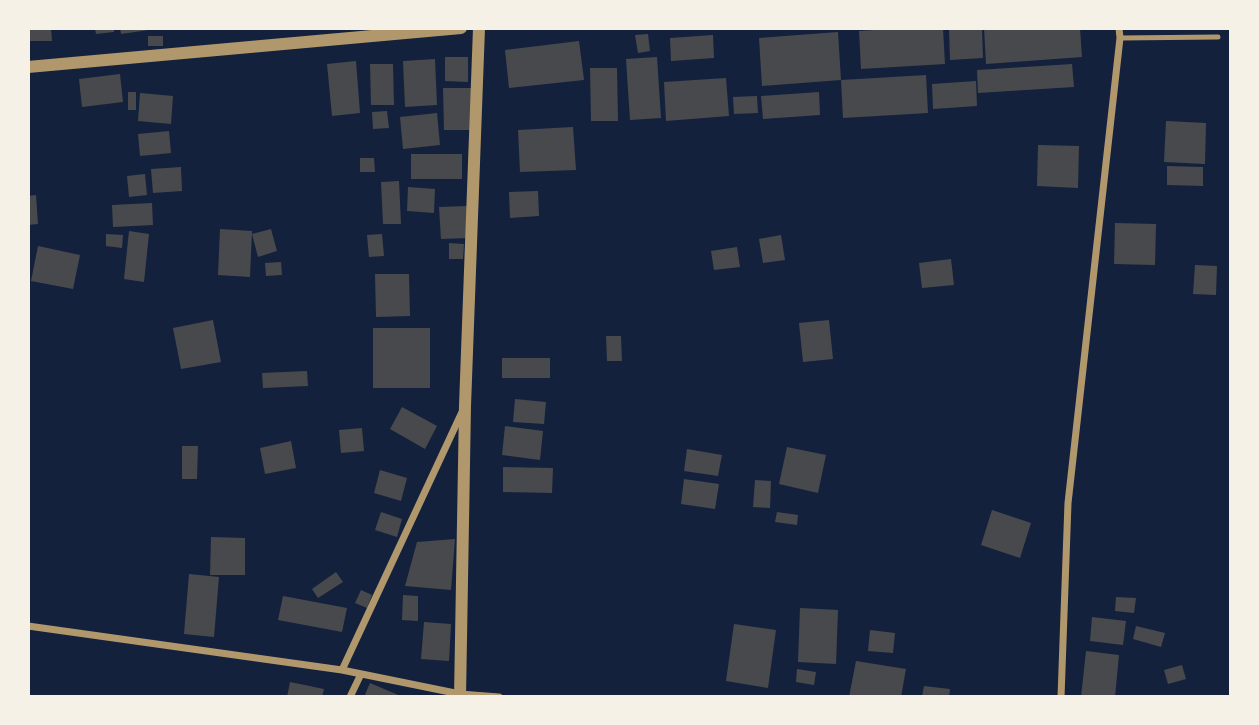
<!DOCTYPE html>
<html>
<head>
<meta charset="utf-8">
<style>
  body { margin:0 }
  #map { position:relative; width:1259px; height:725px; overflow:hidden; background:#14213d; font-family:"DM Sans",sans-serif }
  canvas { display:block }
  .frame { position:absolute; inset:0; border:30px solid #f6f1e7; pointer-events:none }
</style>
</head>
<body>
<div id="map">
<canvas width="1259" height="725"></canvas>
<div class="frame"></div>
</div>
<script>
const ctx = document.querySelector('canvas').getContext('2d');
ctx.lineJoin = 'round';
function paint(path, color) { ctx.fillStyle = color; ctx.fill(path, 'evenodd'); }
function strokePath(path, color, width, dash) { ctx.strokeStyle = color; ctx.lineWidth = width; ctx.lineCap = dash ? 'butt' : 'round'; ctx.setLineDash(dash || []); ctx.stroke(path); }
paint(new Path2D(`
  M28,28H51L52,41H28Z
  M95,28H114V32L96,34Z
  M120,28H149V30L121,34Z
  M906,28H943L945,64L861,69L859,31Z
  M949,28H982L983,58L950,60Z
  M984,28H1080L1082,57L986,64Z
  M838,32L841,80L762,86L759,38Z
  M648,34L650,51L638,53L635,35Z
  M713,35L714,58L671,61L670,38Z
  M148,36H163V46H148Z
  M579,41L584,80L509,88L505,50Z
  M445,57H468V82L445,81Z
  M657,57L661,118L630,120L626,59Z
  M435,59L437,105L405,107L403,61Z
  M356,61L360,113L332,116L327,64Z
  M370,64H393L394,105H371Z
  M1072,64L1074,87L978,93L977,70Z
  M590,68H617L618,121H591Z
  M120,74L123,102L82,107L79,79Z
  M926,75L928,113L843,118L841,80Z
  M726,78L729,116L666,121L664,82Z
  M976,81L977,106L933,109L932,84Z
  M443,88H471V130H444Z
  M128,92H136V110H128Z
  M819,92L820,115L763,119L761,96Z
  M140,93L173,96L171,124L138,121Z
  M757,96L758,113L734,114L733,97Z
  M387,111L389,128L373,129L372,112Z
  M437,113L440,145L403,149L400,117Z
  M1166,121L1206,123L1205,164L1164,162Z
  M573,127L576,170L520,172L518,130Z
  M169,131L171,153L140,156L138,134Z
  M1038,145L1079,146L1078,188L1037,186Z
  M411,154H462V179H411Z
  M360,158H374L375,172H360Z
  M1167,166L1203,167V186L1167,185Z
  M181,167L182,191L153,193L151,169Z
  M145,174L147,195L129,197L127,176Z
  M399,181L401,224H383L381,182Z
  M408,187L435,189L434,213L407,211Z
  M538,191L539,216L510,218L509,192Z
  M36,195L38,224L28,225V196Z
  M152,203L153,225L113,227L112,205Z
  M467,206L468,238L441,239L439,207Z
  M1115,223L1156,224L1155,265L1114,264Z
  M220,229L252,231L250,277L218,275Z
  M271,229L277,251L258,257L252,234Z
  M129,231L149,234L144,282L124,279Z
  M106,234L123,235L122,248L106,246Z
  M382,234L384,256L369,257L367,235Z
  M781,235L785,260L763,263L759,239Z
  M449,243L464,244L463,259H449Z
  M38,246L80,255L73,289L31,281Z
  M737,247L740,267L714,270L711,251Z
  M951,259L954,285L922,288L919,263Z
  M281,262L282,275L266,276L265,263Z
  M1195,265L1217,266L1216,295L1193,294Z
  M375,274H409L410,316L376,317Z
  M213,320L221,362L181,369L173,328Z
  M829,320L833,359L803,362L799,323Z
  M373,328H430V388H373Z
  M606,336H621L622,361H607Z
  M502,358H550V378H502Z
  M307,371L308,386L263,388L262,373Z
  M515,399L546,402L544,424L513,422Z
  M402,407L437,426L425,449L390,429Z
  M505,426L543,431L540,460L502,455Z
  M362,428L364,451L341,453L339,430Z
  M291,441L296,468L265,474L260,448Z
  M182,446H198L197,479H182Z
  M787,447L826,455L818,493L779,484Z
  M687,449L722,455L718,476L684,471Z
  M503,467L553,468L552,493L503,492Z
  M380,470L407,478L401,501L374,493Z
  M684,479L719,484L715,509L681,504Z
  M755,480L771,481L770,508L753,507Z
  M992,510L1031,523L1020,558L981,545Z
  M381,512L402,519L397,537L375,530Z
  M777,512L798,515L797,525L775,522Z
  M211,537L245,538V575H210Z
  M455,539L451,590L405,586L417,542Z
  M336,572L343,582L318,598L312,589Z
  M189,574L219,577L214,637L184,634Z
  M361,590L372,595L367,608L355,603Z
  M403,595L418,596V621L402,620Z
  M283,596L347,608L342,632L278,620Z
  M1116,597L1136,598L1134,613L1115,611Z
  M800,608L838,610L836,664L798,662Z
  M1092,617L1126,621L1123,645L1090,641Z
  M424,622L451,624L449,661L421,659Z
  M734,624L776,630L768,688L726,681Z
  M1136,626L1165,633L1161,647L1133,639Z
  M870,630L895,633L893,653L868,651Z
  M1086,651L1119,655L1115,697H1081Z
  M856,661L906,669L901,697H849Z
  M1182,665L1186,679L1168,684L1164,670Z
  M797,669L816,672L814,685L796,682Z
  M290,682L324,689L322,697H287Z
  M370,683L403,697H364Z
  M924,686L950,689L949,697H922Z`), '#48494c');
strokePath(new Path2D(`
  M1120,38L1218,37`), '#b1986c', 5);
strokePath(new Path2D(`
  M462,412L342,670L460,694L499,697
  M28,626L342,670
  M350,697L361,674
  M1061,697L1068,503L1120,38L1119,28`), '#b1986c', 7);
strokePath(new Path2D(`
  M28,67L461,28
  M460,697L465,406L479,28`), '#b1986c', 12);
</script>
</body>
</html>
